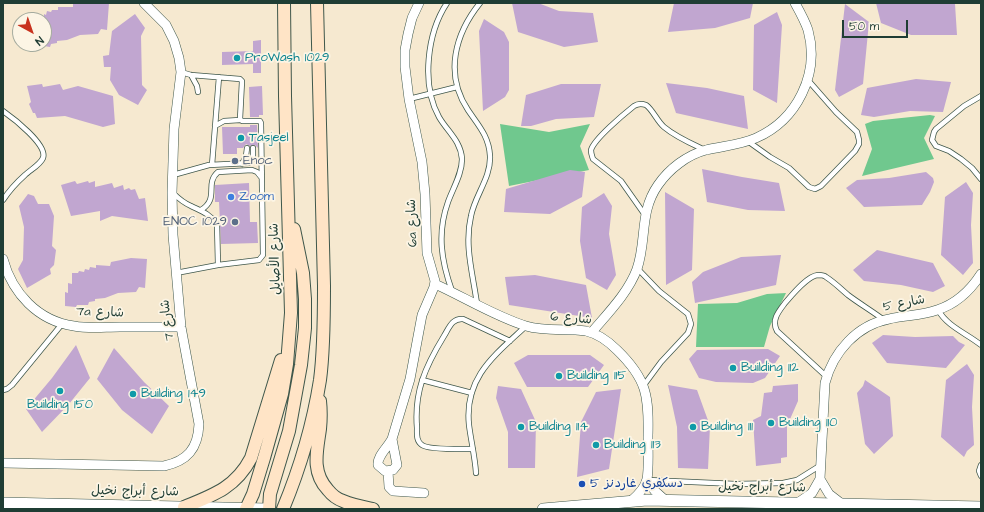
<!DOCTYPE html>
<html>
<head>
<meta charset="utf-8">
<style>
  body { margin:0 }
  #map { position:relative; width:984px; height:512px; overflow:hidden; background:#f6e9d0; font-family:"Architects Daughter",sans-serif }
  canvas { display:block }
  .frame { position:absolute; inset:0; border:4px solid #1f3d34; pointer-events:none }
  .north { position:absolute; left:12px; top:12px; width:40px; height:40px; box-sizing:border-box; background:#fcf5e5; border:1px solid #a4ab9e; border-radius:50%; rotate:140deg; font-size:11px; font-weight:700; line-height:16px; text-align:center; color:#1f3d34 }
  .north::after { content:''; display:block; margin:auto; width:14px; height:18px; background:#c8321e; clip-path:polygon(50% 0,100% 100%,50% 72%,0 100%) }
  .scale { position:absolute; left:842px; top:20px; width:66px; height:18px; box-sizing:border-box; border:2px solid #1f3d34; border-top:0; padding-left:5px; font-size:12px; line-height:14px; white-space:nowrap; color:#1f3d34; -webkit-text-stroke:3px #fcf5e5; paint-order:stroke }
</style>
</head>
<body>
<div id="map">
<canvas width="984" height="512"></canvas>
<div class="frame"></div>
<div class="north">N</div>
<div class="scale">50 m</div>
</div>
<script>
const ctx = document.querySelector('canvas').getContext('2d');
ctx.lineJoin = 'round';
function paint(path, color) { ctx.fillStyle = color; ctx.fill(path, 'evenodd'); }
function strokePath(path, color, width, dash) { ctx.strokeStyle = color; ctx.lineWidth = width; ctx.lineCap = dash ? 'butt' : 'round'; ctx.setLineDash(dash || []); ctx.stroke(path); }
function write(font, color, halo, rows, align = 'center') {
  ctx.font = font + ' "Architects Daughter","Playpen Sans Arabic",sans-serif'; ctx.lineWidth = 3.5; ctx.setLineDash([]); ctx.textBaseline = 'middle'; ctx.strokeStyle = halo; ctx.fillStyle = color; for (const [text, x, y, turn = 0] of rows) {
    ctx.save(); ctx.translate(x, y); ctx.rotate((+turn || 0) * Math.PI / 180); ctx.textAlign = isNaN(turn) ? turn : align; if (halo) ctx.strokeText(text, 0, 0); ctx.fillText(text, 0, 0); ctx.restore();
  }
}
paint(new Path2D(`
  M930,115L935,116L924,138L934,159L862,176L872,149L865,124L873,121Z
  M500,124L549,132L590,124L580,146L589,170L509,186Z
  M786,293L770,326L764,347H696L698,304L737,303L767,294Z`), '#70c88e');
paint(new Path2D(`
  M77,3H109L107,30L101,29L98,34L80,35L67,40L57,41V43L51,44L50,47L44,46V14L46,15L47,11L51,12L52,10H58V7H73V4Z
  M512,3H538L559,11L593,13L598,42L564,47L518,32Z
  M674,3H753L750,18L715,28L668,32Z
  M876,3H948L955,4L957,35H911L881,23Z
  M845,4L869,22L863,84L839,97L835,90Z
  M777,12L782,25L777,103L753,90L754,25Z
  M135,14L145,28L141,36L142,85L147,90L138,105L119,95L110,80L111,67H104L103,56L109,55L112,31Z
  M484,19L504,32L509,42V90L505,97L483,111L479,31Z
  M261,40V73H253V64L222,65V52L253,51V41Z
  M916,79L951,82L943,112L910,111L874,117L861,115L867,88Z
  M666,83L707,88L744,96L748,129L676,113Z
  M42,84L43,87L60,84L63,90L78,86L113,96L115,124L103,127L65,116L37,118L35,113H33L29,104L31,102L27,86Z
  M561,84H601L594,117L556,119L531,126H521L526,95Z
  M262,86L263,115H259V117H250L249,87Z
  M250,125H257L258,148L255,145L250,146L246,144L243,148H237V154H223L222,127H250Z
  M702,169L742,177L779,183L785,211L748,210L707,202Z
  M570,170L585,172L582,197L550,214L504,212L506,189Z
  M926,172L933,178L934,182L930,192L922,205L864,207L846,188L857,180L889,178Z
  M75,181L77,184L88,181L89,183L95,181V187L112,183L114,188L123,185L124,190L129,188L131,190L135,189L139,199L145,198L148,221L112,216L100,221V211L71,216L61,185Z
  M966,182L973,193L971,225L973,263L963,275L941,255L945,197Z
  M249,183L250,222H257L258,243L221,244L219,202H215V185Z
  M665,192L694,209L692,270L666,285Z
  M604,193L612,206L609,234L616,275L607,290L586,278L580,241L582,207Z
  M28,194L34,196L38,204H49L54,216L52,246L56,250L54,265L50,269L51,274L27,288L18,269L23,260L24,227L19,206Z
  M877,250L933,263L945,286L933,292L901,285L864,281L853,270Z
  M781,255L776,285L695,303L692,282L703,272L741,257Z
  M131,258L147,259L145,288L139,287L136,292L118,293L105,298L95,299V301L89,302L88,305H77L76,307L65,306V292L68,293V283L72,284V273H78L79,271L84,272L85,269L89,270L90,267L96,268V265L110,266L111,262Z
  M535,275L586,285L592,318L509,305L505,277Z
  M883,335L915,337L953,336L959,342L965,345L946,368L887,363L872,343Z
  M76,345L90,378L69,404L42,432L26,409L52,378Z
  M114,348L144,382L169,406L152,434L122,410L97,379Z
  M768,349L780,356L765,378L753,383L716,382L699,378L689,359L697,350Z
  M528,355H590L604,365L588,387H527L514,363Z
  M967,364L974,375L972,407L974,445L967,451L964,457L941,437L946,380Z
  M865,380L890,397L893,436L874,454L865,444L857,393L863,386Z
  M798,384V401L787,426V457L781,458V463L756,466L753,420L761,416L764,393L772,392L773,386Z
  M668,385L697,390L710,426L708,469L678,468L677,427Z
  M498,386L521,389L536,422L535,468H508V432L496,398Z
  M621,389L609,469L577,477L581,422L596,392Z`), '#c1a6d0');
const service = new Path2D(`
  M447,3C427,33 421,85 439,117C447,131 461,141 462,159C462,174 453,188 448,202C437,233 441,260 452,291
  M191,75L197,86L198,92
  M981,96L964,106L936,129L934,132L932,140L936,146L949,151L961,159L972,168L981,179
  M409,99L457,87
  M3,111C13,118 48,145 43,158C40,165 30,170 25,175C16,183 9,191 3,200
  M215,126L224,121L240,120
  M749,142L770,157L789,168L809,187L815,189L821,186L855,151L859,144V140L857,132L836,112L807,79
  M242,164L246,156L247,148
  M212,165L219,77
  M173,175L209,165L249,163L253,159V148
  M173,193C178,198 184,203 191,206C201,211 210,214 217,224L218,265
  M201,210C220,198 204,184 218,172L252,170L257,172L261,177
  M645,215L621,181L593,159C592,156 591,154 591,150C594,139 624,114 634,106C637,104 641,103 646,105C653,110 657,121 664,127C676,137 690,143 703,149
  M637,268L659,291L688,314L691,324L688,333L661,362L644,385
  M176,273L218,265L259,260L263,255L261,123L260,121H242L240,119L242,81L240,79L191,75L181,72
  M477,304C473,274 464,246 471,216C475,195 491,178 490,156C489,136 478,125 468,110C444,74 455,34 480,3
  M938,310C948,327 966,333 981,345
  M827,377L777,331C771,320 779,311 785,303C792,295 807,276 818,275C821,275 824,275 826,277C834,282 841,289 848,295C860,304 872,311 884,320
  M422,380L472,393
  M3,390L7,389L12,385L62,324
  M473,449C464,449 428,450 422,445C416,441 417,434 417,428C414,392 425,367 444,336C449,328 452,318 463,319L510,341
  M981,465L979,471L981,476
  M476,473C475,457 471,441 469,425C464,377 495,355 526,326
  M648,480L736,484L783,483L797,480L821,465`);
const minor = new Path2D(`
  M3,259C12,293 38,321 74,326C89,329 104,327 120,327C140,327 160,327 181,327
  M435,284C464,297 496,317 526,326C546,332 566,328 586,331C599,334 608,341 617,350C647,379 649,396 648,437C648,448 649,469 647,479C645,488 637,496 631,501
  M592,332C608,313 628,293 637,269C647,240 639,212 658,185C669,169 687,155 706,150C723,146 740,145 756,138C797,120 820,74 808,30C805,21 800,12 795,3
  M392,439L410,379L422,315L434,287L435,281L427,253L425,194L422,162L409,99L405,67V50L408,34L412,18L419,3
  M392,439L397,465L393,470L385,471L378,465C377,456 388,447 392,439Z
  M3,463L164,466C187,461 198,449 199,424L181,327L173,235L172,193L174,129L181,72L179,58L174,41L166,25L144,3
  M388,471L389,487L393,491L424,493
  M820,479L829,494L842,504
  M647,480L655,491L665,500
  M799,502L812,493L820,479L825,383C833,352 857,325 889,319C904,315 921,316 937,310C956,304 970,291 981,274`);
const tertiary = new Path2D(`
  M3,503L267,509
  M543,509L647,500L981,507`);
const secondary = new Path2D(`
  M320,401C321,410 321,419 320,429C317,451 311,472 328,490C332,495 337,499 343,501C352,505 363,507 373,509
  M184,507C214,495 236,487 251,458L281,360
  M246,509L253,494L264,458L282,394L287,364L291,313L285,96L284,3
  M269,509L270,494L289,431L301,365L305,328V299L303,273L294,229
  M283,509C300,468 313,424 320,380C324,350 324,317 324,286L317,3`);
strokePath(service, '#3f574b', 6);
strokePath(minor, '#3f574b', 10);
strokePath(tertiary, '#3f574b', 12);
strokePath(secondary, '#3f574b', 14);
strokePath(service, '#fff', 4.5);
strokePath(minor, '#fff', 9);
strokePath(tertiary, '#fff', 11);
strokePath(secondary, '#ffe4c6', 12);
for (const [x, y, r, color] of [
  [237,58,4,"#0f9aa8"],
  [241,138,4,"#0f9aa8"],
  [235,161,4,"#5c6f8a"],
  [231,197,4,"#3f7fe0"],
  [235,222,4,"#5c6f8a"],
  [733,368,4,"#0f9aa8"],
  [559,376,4,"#0f9aa8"],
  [60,391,4,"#0f9aa8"],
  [133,394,4,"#0f9aa8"],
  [771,423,4,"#0f9aa8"],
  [521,427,4,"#0f9aa8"],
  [693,427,4,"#0f9aa8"],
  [596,445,4,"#0f9aa8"],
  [582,484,4,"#1a4fb4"]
]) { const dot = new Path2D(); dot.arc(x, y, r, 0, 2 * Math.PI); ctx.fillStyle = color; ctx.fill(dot); strokePath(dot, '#fcf5e5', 1.5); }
write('13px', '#0d838f', '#fcf5e5', [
  ["ProWash 1029",245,58],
  ["Tasjeel",249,138],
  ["Building 112",741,368],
  ["Building 115",567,376],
  ["Building 149",141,394],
  ["Building 150",60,405,"center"],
  ["Building 110",779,423],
  ["Building 114",529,427],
  ["Building 111",701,427],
  ["Building 113",604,445]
], 'left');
write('13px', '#4e5e75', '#fcf5e5', [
  ["Enoc",243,161],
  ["ENOC 1029",227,222,"right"]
], 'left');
write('13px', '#366cbe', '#fcf5e5', [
  ["Zoom",239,197]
], 'left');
write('13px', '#1f3d34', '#fcf5e5', [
  ["6a شارع",413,223,-92],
  ["شارع الأصايل",276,259,-92],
  ["شارع 5",904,304,-11],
  ["7a شارع",100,313,2],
  ["شارع 6",571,319,5],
  ["شارع 7",168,320,-97],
  ["شارع أبراج نخيل",762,488,1],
  ["شارع أبراج نخيل",135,492,1]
]);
write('13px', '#164399', '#fcf5e5', [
  ["دسكفري غاردنز 5",590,484]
], 'left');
</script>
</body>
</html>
